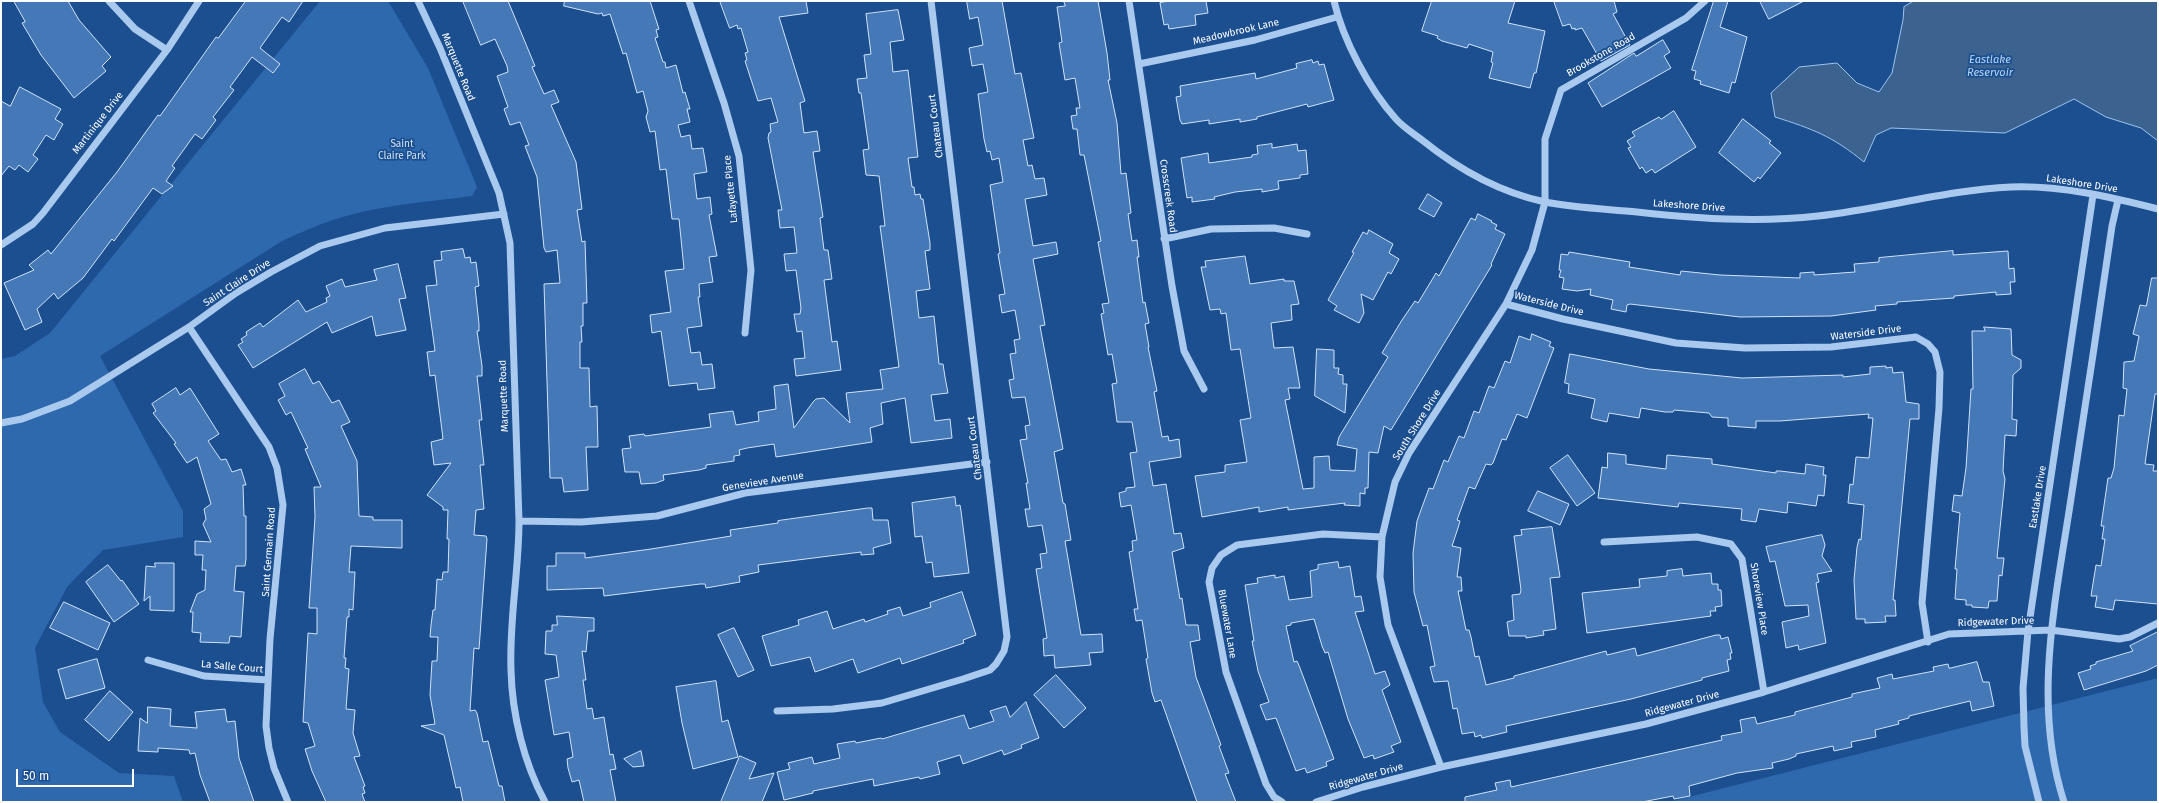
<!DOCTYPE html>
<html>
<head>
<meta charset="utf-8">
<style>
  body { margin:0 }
  #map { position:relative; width:2159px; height:803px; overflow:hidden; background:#1b4f8f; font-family:"Fira Sans",sans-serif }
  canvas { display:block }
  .frame { position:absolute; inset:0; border:2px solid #fff; pointer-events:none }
  .scale { position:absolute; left:16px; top:769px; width:118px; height:18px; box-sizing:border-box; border:2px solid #fff; border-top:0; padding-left:5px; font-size:12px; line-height:14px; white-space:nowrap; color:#fff; -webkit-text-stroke:3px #1b4f8f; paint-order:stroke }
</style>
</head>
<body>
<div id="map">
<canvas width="2159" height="803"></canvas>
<div class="frame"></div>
<div class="scale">50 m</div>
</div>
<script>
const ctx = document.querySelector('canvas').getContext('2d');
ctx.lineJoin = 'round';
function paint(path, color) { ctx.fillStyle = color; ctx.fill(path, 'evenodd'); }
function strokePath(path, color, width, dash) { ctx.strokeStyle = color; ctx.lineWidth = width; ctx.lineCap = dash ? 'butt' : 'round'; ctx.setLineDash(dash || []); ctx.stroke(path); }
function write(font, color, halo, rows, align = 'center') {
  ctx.font = font + ' "Fira Sans",sans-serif'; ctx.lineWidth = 3.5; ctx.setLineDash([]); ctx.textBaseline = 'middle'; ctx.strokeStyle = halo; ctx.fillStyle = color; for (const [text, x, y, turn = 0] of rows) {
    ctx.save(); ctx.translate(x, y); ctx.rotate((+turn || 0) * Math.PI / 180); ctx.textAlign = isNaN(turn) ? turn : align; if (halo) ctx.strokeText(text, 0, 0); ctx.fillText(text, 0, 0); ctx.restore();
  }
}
paint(new Path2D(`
  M320,1H388L428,68L477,187L472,196C427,202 379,205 336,219C317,225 300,233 282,241L100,356L183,511V537L103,550L67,587L35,648L43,702L60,732L119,773L174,776L183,802H1V359L15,356L50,333Z
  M2158,678V802H1669Z`), '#2e69ad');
const water = new Path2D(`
  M1914,1H2158V141L2141,128L2106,117L2074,99L2005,133L1891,128L1876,135L1864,162C1832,136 1813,129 1775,117L1771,93L1799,67L1837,63L1857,83L1879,92L1892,73L1903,20L1904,7Z`);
paint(water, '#3c6290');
strokePath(water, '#9cc4f0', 1);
const building = new Path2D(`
  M14,1H68L79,20L111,57L102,66L106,71L74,98L41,55L22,23L25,22Z
  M246,1H303L289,22L282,17L260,48L280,64L273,73L252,57L230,87L234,90L213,117L216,120L202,139L195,134L172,166L175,168L166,181L173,186L162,194L153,188L114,241L112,239L83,278L58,299L54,293L37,309L42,322L25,330L4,283L34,270L29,265L48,250L51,254L117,172L158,115L160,116L216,37L218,38Z
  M463,1H508L535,66L532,67L544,94L554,90L559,102L551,105L576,162L582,209L577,210L582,242L585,241L587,303H583V326H581L582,342H580V368H589L590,407L597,406L598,447H586L588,490L564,492L562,478H550L544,284L560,283L557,250L546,252L544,248L537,177L525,146L529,145L520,122L510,125L504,109L508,107L497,76L508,72L507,66L495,39L481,45Z
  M565,1H650L659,29L656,30L658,37L655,38L663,62H665L666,68L676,65L683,93L685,92L690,109H687L690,122L678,125L681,137L690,135L692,149L703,148L707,172L694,174L697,199L710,197L712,214L709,215L717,256L709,257L713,282L699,284L700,297H698L702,326L687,328L691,353L700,352L702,365L712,364L715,388L698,390L697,383L669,386L661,331L652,333L650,315L671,312L665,271L684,269L679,219H672L666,169L660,170L655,131L650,132L646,117L648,111L643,91L637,93L626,53L623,54L610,14L603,16L602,13L598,14L564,6Z
  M720,1H806L808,13L779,17L805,101L800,103L804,133L817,131L820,151L813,152L823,217L820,218L824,250H828L832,279L824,280L832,342L837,341L841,370L796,376L794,359L805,358L802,331L797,332L794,314H800L801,308L796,270L786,271L784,254L797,253L794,227L780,228L778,210H782L768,138L769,133L771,132L770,124L778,122L771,98L758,101L745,61L747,60L745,53L748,52L741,28L738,29L737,25L730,28Z
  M967,1H1002L1015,74L1021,73L1034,138L1023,140L1028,166L1032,165L1035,179L1044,178L1047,195L1025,199L1033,246L1056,242L1058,254L1033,259L1045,325L1040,326L1063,449L1054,452L1063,503L1065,504L1071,540L1065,541L1081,635L1102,634L1103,652L1089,653L1091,665L1055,668L1054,655L1044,656L1043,639L1047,638L1036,569L1042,568L1040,554L1047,553L1042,525L1028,527L1025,509H1030L1026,483H1028L1020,440L1027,439L1025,426L1030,425L1025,397L1012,398L1009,380L1014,379L1010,354L1016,353L1014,340L1020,339L1015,310L1002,313L999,295L1005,294L998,254L1000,253L990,185L1003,182L999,158L992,160L990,151L987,152L984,139L978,94L988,92L983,64L972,66L969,48L983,45L978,17L970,19Z
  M1064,1H1098L1107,53L1110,80H1108L1117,123L1121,174L1126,173L1131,213L1128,214L1132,241L1137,240L1139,257H1137L1143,303L1145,302L1149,323L1145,324L1149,347H1148L1157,391L1154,392L1162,437L1168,436L1169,441L1179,439L1181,457L1149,462L1153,486L1166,484L1174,534L1181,533L1184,548L1172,552L1180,599L1182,598L1186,625H1198L1200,640L1190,642L1196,677L1221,745L1219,746L1229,773L1225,774L1236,802H1197L1161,700L1155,702L1152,693L1146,659L1148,658L1142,620L1136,621L1134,609H1138L1129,552L1133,551L1132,541L1137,540L1131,505L1121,507L1119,493L1126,491V488L1135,487L1130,453L1137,452L1132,422H1117L1112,384L1117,383L1112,354L1108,355L1101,314L1104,313L1102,304L1109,303L1098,242L1101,241L1084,155H1080L1077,129H1073L1071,116L1077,115L1076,108H1080L1075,78L1065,80L1059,43L1062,42L1057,7L1065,6Z
  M1169,1H1206L1208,13L1195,15L1196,25L1169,29L1168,24L1164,25L1160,3Z
  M1432,1H1515L1508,23L1545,31L1536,73H1534L1530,88L1489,78L1493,63L1491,62L1493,52L1469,44L1467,48L1442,41L1437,38L1438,36L1422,31Z
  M1554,1H1614L1617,12L1613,14L1630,45L1601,61L1582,28L1575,30V28L1572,29L1570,24L1563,26Z
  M1714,1H1728L1720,27L1747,37L1735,83L1732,82L1729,93L1700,84L1701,81L1694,79L1696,71L1692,70Z
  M1760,1H1804L1769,19Z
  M898,10L904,40L890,42L893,72L908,70L918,157L908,158L912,187H914L915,195L920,194L921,199H923L930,243V250L925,251L930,289L916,291L919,318L934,316L939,364H943L945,377L948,393L931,395L935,421L950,419L952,438L911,443L905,398L881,403L883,424L870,428L872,442L776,457L774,444L747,448L739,450L740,455L734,456V461L706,465V468L699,470L663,475L664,480L656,483L641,484L639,472H625L622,449L631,448L629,436L644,434L645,436L711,427L709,414L733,411L736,425L759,421L758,412L776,409L774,386L788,384L794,428L813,402L816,399L824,398L850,423L846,393L883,389L880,370L899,367L880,226H885L879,176L866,175L863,150L869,149L861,93H859L857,79L867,78L864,55L871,54L866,14Z
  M1663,40L1670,52L1664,56L1671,68L1602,107L1588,83L1634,53L1636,56Z
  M1312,60L1313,63L1318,61L1319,65L1324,64L1334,100L1308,107L1307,104L1257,117V119L1240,122V119L1209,124V120L1182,124L1180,120L1176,97L1181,96L1180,86L1255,73L1256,79L1297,68L1296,64Z
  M20,87L61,109L55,119L63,124L54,140L46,135L33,155L38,159L28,172L19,165L15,170L9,166L1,176V101L10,106Z
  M1674,111L1696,147L1655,173L1652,169L1646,173L1642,167L1640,169L1628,148L1631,147L1627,141L1635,136L1632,132L1659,117L1661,119Z
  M1743,119L1771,141L1769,143L1781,153L1760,179L1758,177L1754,182L1719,153Z
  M1272,144V148L1297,144L1298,151L1306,150L1308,174L1300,175V178L1278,181L1279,189L1262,192V189L1235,192L1214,197L1215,199L1192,202V197L1187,198L1181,158L1208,153L1209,163L1252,157V155L1258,154L1257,146Z
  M1428,194L1442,203L1434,217L1419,209Z
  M1478,214L1492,221L1491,222L1497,225L1495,229L1505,234L1491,264L1492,265L1391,430L1384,426L1378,453L1369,452L1368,488H1365V494L1360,493V506L1344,505L1345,503L1288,510V507L1259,512V507L1202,517L1195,476L1225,472V465L1247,462L1240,420L1251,418L1240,349L1231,350L1226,313L1221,314L1220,309L1210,310L1201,267H1206L1205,261L1245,256L1250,284L1284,279V281H1294L1299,304L1291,305L1292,320L1271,323L1274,348L1293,347L1300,388H1288L1290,399L1285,400L1303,489L1314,488V457L1329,456L1330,470L1355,471L1357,449L1337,445L1339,437L1388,357L1382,353L1402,320L1415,301L1418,303L1436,273L1439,276L1471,218L1475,220Z
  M1369,230L1393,244L1389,253L1399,259L1391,274L1388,272L1373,300L1361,294L1364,313L1359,323L1334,310L1337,306L1328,300L1354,253L1352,252L1363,232L1367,234Z
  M463,249L465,258L470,257L471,263L476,262L479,286L475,287L479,324V331H477L482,366V376H477L482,420H479L484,465H480L484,509L476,510L474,535L486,536L487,539L479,649L474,648L470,711L475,710L477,713L483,742L488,741L499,786H502L505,802H463L460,787L456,788L444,735L421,726L435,724L430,695L432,661H437L438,637H430L431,625L433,610H435L437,579L442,580L443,572H448L449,539H447L448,510H443V507L427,495L451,463L434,465L431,442L443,439L435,375L430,376L427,352L435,351L426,286L437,285L434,261L442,260L441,252Z
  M1953,251V255L2008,251L2009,269L2014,268L2015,282H2010L2011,294L1996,295V292L1954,296V298L1897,302V304L1875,306L1876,310L1831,316L1740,317L1630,304L1627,305L1626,312L1611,309L1613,300L1590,295L1591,289L1577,291L1562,289L1564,278L1559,277L1561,270H1559L1561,254L1568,255L1569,252L1630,262L1629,267L1680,275L1681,271L1720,275L1800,278V273L1814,272V275L1855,272L1854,264L1879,262V258Z
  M398,264L406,298L399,299L406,330L376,336L372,316L332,333L327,322L253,368L238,345L243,342L241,339L247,335L246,332L260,323L263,327L298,300L306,312L327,302L326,298L330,296L326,286L342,279L345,287L377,280L374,270Z
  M2152,278H2158V394H2155L2145,464L2154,465L2153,471H2158V604L2115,600L2113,610L2095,607L2097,596H2091L2096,565L2101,566L2105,539H2102L2104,526H2101L2108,478H2111L2114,468L2119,415L2124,416L2127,389L2123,388L2124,362L2134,361L2139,336L2133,334L2140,305L2146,306Z
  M1984,327L2011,329L2012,355L2021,360V368L2013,375L2012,419L2017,420L2016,436L2005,435L2003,471L2005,479L1997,558H2004L2002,576L1999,575L1997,601H1989L1988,608L1972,607V605H1966V600L1955,599L1957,569H1955L1960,513L1952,511L1954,495L1962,496L1966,468L1971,389H1973L1972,331H1985Z
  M1532,334L1551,342L1549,346L1554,348L1527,418L1517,414L1506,440L1502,439L1493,463L1491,465L1486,464L1475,489L1469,487L1457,520L1460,521L1458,528L1452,546L1461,548L1457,577H1461L1462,591H1458L1466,630H1469L1471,637L1475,657L1479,656L1486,685L1514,678V676L1606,651L1607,655L1635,648L1637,656L1716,635H1720L1721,639L1728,637L1732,653H1730L1731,659L1727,660L1729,671L1702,678V680L1631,699L1506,726L1507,732L1482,738L1481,735L1475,737L1474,732L1462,734L1457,708L1453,709L1448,681L1434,682L1430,667L1435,666L1427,625L1423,626L1414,592L1413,553L1417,521L1429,488L1433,489L1444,460L1448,462L1459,436L1464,438L1474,411L1479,413L1489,386L1494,388L1505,361L1510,363L1519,336L1530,340Z
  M1317,349L1334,350V368H1339L1338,374L1343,375V384H1347L1345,413L1315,396Z
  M1570,354L1649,369L1742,378L1843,375V377L1870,374V367L1886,366V368L1892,367L1893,373L1903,372L1906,402L1919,404V419H1910L1893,600H1895L1896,616H1885L1886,622L1865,623V619H1856L1854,580L1857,547L1859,539L1861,540L1864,505L1848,503L1850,484L1853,485L1856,457L1869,458L1873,418H1868L1869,414L1780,421H1756V428L1728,426V418L1712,417L1709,413L1674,410L1673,412H1665L1641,408L1639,418L1609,413L1607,422L1594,419L1591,418L1595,399L1568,393L1569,384L1565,383Z
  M305,369L313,384L319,381L332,403L339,400L350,422L341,426L357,461L359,516L373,517V520H402V548L351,546L349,572H355L353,610L349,609V617H347L344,658H346L345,668L349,669L346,709L355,710L353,733L360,756L354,757L365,786L363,787L365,793L362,794L365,802H326L312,771L305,749L315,746L308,723L303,722L308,633L317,634V608H309L315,517L314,487H321L305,449L308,448L291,412L286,415L278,400L285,396L279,384Z
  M176,388L180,395L190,388L219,434L208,441L221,460L226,459L232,472L241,469L246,485H243L244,516H246V559L245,566H236L234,591L244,592L241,637L230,636L229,643L200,642L201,633L192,632L193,612H190L197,594L205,590L206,570H202L203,555H195V541L211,542L203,524L206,519L204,509L211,504L197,457L187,463L174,444L176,443L153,413L156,411L152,404Z
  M1608,453L1626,455V464L1666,469L1667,455L1712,459V464L1776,473V471H1780L1805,474L1806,464L1824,467L1823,475H1826L1824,496L1818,495L1816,506L1788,502L1787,513L1759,509L1756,522L1741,520L1742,509L1679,503L1678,507L1598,498L1602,467L1607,468Z
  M1568,455L1595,493L1577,506L1550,468Z
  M1538,491L1569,504L1560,525L1528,511Z
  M955,497L956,506L960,505L961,511L969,573L934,577L932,562L926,563L922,536L915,537L912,503Z
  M868,508H872L873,520H888L891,543L873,548L874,554L861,555V552L758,565L759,572L739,576L740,582L706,588L705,584H700L604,596L603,588L547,590V566H556V553H585V558L651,549L731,536L730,530L778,523V521Z
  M1552,527L1560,577L1550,578L1556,629L1543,631L1544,635L1526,638V636H1509L1507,622L1514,620L1512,595L1520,594L1521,590L1514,536L1522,535L1521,530Z
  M1822,535L1825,545L1822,556L1832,571L1817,574L1819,582L1816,583L1826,643L1799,650L1798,645L1786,648L1782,622L1809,616L1808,605L1785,606L1775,561L1770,562L1766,547Z
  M1338,562L1339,568L1350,566L1355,597L1361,596L1364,611L1355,612L1375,674L1385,671L1390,685L1382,690L1401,742L1391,746L1394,752L1374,759L1373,755L1364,758L1348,719L1328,652L1325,653L1322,646L1314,619L1291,623V625L1286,626L1294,662L1297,661L1300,668L1334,759L1326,762L1327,766L1307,773L1305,768L1296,771L1276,718L1266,720L1260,705L1269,702L1258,671L1252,641H1254L1245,585L1258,583L1257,578L1275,575V578L1284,576L1289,600L1312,597L1310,571L1318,569V565Z
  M155,563H174V611L150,610V596L144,601L146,566L155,567Z
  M108,565L121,581L122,580L139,604L114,622L86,582Z
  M1682,569L1683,576L1711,573L1712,584H1718V590H1721L1722,606L1715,607L1716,611H1710L1711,616L1587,633L1582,593L1640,587L1639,579L1667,576V571Z
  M962,592L976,635L963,640L964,643L902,664L900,658L858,673L853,659L815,672L810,657L771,666L762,636L799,625L798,620L827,611L833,629L864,619L865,622L888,614L887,611L900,607L903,616L931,607L930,603Z
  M64,602L110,623L98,650L50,628Z
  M557,616L594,618V631H588L586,652L582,651L586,680H583L587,709L592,708L594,719L604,717L610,755L613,754L616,769L610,770L616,802H584L579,780L572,782L568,768L567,759L573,757L569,732L554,735L545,680L559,677L556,655L545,654L546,631H552V625H557Z
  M734,628L754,670L738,677L718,635Z
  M2158,632V665L2146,671L2084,690L2078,673L2091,669L2090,666L2096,664V662L2133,651L2130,646Z
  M97,659L105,688L66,699L58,670Z
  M1977,662L1983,682H1989L1994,706L1972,711L1970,701L1909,716V718L1898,721L1899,724L1875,730L1876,737L1851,742L1852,747L1834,751L1833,746L1796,754V756L1789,759L1772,763L1773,768L1737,773L1689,786L1690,796L1674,799L1673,796L1642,802H1465V797L1497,790L1495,783L1510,780L1511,787L1722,740L1721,736L1742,732L1740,720L1755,717L1757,724L1795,715V712L1852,697V694L1880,688L1877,678L1892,674L1893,679L1934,671L1933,667L1948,664L1949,668Z
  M1056,675L1086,708L1064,728L1034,695Z
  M716,681L722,722L728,720L738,757L693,769L682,723L676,687Z
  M110,691L133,712L109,741L85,720Z
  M1026,702L1039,738L1021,745L1022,748L1004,755L1002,750L963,764L960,755L937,762L940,774L920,779L919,777L874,786L873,779L813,791V793L784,800L777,772L790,769L788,763L812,757L814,764L840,758L837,744L855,741L856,743L881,738L882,739L964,715L969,729L994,721L990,711L1006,706L1010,717Z
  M148,707L171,709L170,726L197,728L195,712L225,709L227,722L235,721L239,758L254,802H210L200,775L195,753L190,754L189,750L158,748V752L138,751L140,718L147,723Z
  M641,751L644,766L633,767L624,759Z
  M740,756L756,763L749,779L774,773L762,802H721Z`);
paint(building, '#4478b7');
strokePath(building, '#cfe3fa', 1);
strokePath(new Path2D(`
  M109,1L135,29L167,50
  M418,1L440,48L499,193L510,243L519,521C519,571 509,620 511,670C512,715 524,763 545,802
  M689,1L724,103L739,156L751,270L745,333
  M1129,1L1172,286L1184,351L1204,389
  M1334,1C1343,40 1369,89 1396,119C1403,127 1413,133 1422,140C1458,169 1498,192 1545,202C1575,208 1607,209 1637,212C1697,219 1758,223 1818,216C1883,209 1946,190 2011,187C2060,185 2111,197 2158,209
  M1139,64L1255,40L1337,17
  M1164,239L1211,229L1274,228L1307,234
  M1,245L33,224L43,213L167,50L199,1
  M1506,304L1563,319L1676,343L1745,348L1831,347L1916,337L1928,344L1935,352L1940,372L1939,408L1922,603L1928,642
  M189,327L269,447L277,468L283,505L270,639L266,726L269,748L274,768L288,802
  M1,423L22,419L70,401L189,327L236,293L271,272L320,246L385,228L504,214
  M519,521L581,522L657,516L745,493L987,462
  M1604,542L1697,537L1731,544L1742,559L1764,692
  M148,660L204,676L268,680
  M777,711L833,709L882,703L963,679L990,670L996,664L1004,651L1007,637L931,1
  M1441,767L1388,625L1380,577L1382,537L1395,482L1409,453L1506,304L1532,250L1545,202V139L1561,90L1686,18L1705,1
  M1282,802L1274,797L1266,784L1226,672L1209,582L1212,568L1221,555L1237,545L1323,534L1382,537
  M1316,802L1363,787L1441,767L1646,724L1764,692L1949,634L2051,630L2119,639L2130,637L2158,623
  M2039,802L2025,746L2024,727L2023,688L2028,631L2093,195
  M2064,802C2031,701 2057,594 2072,492C2086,403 2099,315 2112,226L2118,200`), '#a9c9ee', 7);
write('10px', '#fff', '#1b4f8f', [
  ["Meadowbrook Lane",1236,32,-13],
  ["Brookstone Road",1601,55,-30],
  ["Marquette Road",458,67,68],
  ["Martinique Drive",98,123,-52],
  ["Chateau Court",936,126,-97],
  ["Lakeshore Drive",2082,184,9],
  ["Lafayette Place",731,189,-96],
  ["Crosscreek Road",1168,196,82],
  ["Lakeshore Drive",1689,206,4],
  ["Saint Claire Drive",237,283,-33],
  ["Waterside Drive",1549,304,14],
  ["Waterside Drive",1866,333,-7],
  ["Marquette Road",504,396,-92],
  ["South Shore Drive",1417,425,-58],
  ["Chateau Court",975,448,-97],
  ["Genevieve Avenue",763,482,-9],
  ["Eastlake Drive",2038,497,-81],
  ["Saint Germain Road",269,552,-86],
  ["Shoreview Place",1759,599,81],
  ["Ridgewater Drive",1996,622,-2],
  ["Bluewater Lane",1227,624,80],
  ["La Salle Court",232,667,5],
  ["Ridgewater Drive",1682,704,-15],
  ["Ridgewater Drive",1366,777,-16]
]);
write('10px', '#cfe3fa', '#1b4f8f', [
  ["Saint",402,144],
  ["Claire Park",402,156]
]);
write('italic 11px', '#b5d3f5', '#1b4f8f', [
  ["Eastlake",1990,60],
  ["Reservoir",1990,73]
]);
</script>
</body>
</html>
